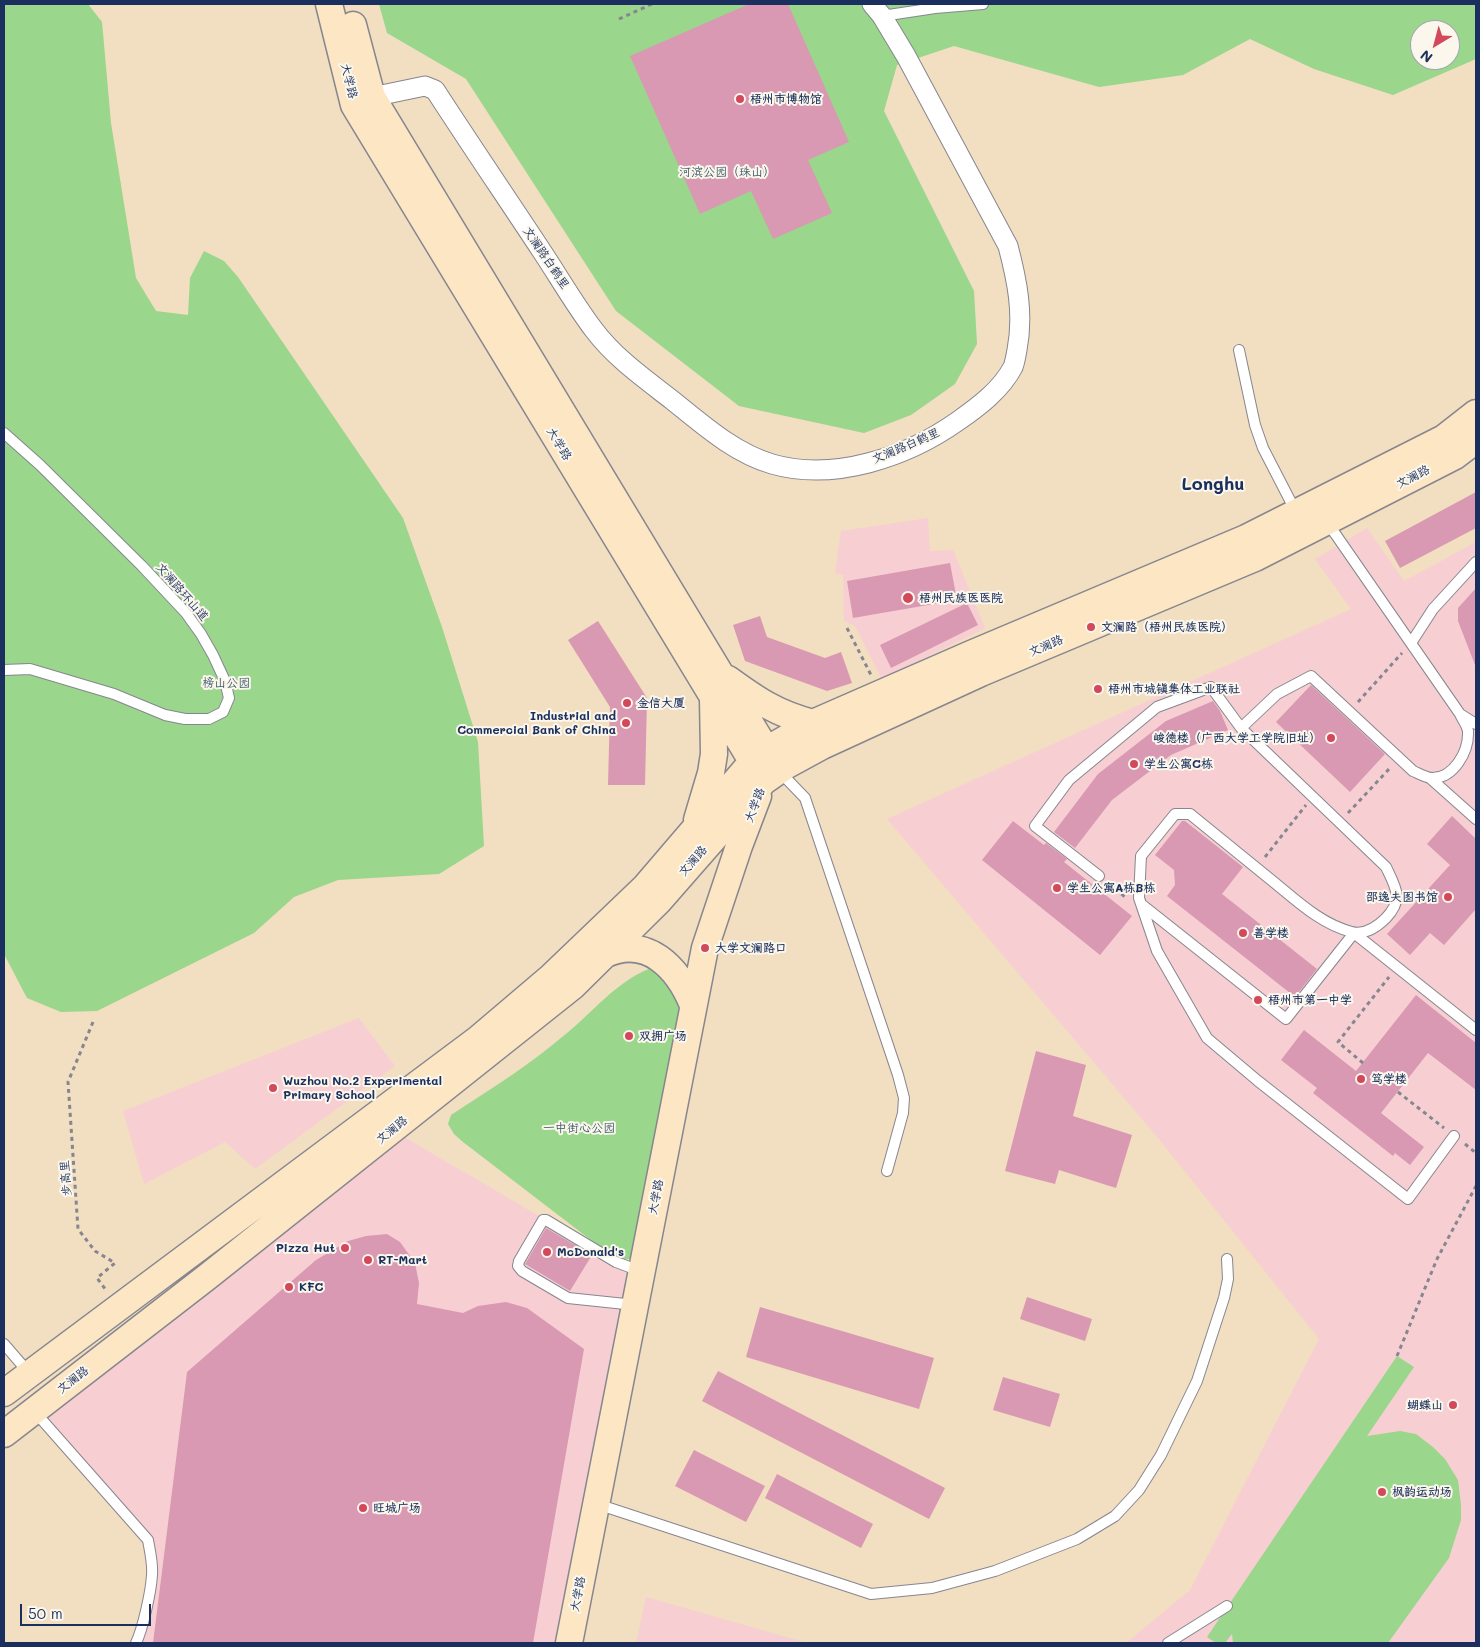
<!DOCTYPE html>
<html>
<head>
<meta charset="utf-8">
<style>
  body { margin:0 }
  #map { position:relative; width:1480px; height:1647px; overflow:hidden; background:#f2dec0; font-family:Mali,sans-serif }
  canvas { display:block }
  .frame { position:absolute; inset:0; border:5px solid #1b2f5e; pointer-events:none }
  .north { position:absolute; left:1410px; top:20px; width:50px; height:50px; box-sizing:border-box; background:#fbf7ec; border:1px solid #a1a7b3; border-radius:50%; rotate:217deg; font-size:14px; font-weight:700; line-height:20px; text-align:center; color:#1b2f5e }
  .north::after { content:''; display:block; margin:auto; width:18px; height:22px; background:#d1495b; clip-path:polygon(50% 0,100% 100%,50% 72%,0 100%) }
  .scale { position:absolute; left:20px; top:1604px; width:131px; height:22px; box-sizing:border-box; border:2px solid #1b2f5e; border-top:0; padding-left:6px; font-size:15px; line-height:18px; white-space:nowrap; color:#1b2f5e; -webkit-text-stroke:4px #fbf7ec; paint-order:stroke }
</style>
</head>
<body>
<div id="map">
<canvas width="1480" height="1647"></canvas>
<div class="frame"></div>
<div class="north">N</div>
<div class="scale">50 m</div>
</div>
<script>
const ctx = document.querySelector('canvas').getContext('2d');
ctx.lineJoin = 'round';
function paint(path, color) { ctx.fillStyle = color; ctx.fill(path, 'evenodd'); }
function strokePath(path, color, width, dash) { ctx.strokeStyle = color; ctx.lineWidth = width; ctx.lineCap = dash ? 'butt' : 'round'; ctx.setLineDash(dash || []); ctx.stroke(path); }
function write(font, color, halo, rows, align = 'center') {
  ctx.font = font + ' Mali,"LXGW WenKai TC",sans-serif'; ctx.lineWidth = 4; ctx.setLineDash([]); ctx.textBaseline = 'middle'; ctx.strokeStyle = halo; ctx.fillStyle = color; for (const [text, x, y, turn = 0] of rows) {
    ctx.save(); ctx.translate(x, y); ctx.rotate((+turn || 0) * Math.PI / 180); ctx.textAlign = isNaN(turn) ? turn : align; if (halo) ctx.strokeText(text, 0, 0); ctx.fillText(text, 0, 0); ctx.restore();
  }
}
paint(new Path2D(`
  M928,518L930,551L953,550L985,628L882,680L855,626L844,621L843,575L835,573L841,531Z
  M1367,528L1404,581L1476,542V1643H1126L1190,1590L1319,1339L1158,1138L887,819L1351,609L1315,559Z
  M359,1018L395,1066L255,1169L225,1142L144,1184L123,1111Z
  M392,1130L546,1220L641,1272L569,1643H136L152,1575L148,1540L34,1410Z
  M646,1597L807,1643H636Z`), '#f7cfd3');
paint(new Path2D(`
  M4,4H88L102,22L111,123L136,278L156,311L188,315L190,278L204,251L224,261L238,277L403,518L442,627L478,742L484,846L439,874L338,880L294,897L254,933L97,1011L61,1012L27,998L4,954Z
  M379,4H1476V59L1393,95L1314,69L1250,39L1183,75L1099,87L954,46L897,65L884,111L974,291L977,344L955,384L911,415L864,433L739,406L616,311L466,79L387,33ZM1420,30H1450V60H1420Z
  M649,969L662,973L678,1003L680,1023L634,1258L623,1260L613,1257L463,1142L454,1134L448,1124L451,1115C491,1089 531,1064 567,1033C594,1011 616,982 649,969Z
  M1397,1356L1414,1367L1367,1436L1400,1431L1416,1434L1433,1447L1445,1459L1458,1480L1461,1505V1520L1449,1558L1388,1643H1233L1232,1634L1225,1643H1216L1207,1637Z`), '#9ad68b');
paint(new Path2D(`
  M749,4H788L849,142L808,160L832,213L773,239L751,191L700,214L630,56Z
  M1476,492V528L1400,568L1385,541Z
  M950,563L957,600L853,618L847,581Z
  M1476,588V664L1475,665L1458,621V608Z
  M967,603L978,625L891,668L880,645Z
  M760,616L767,637L825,658L841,652L852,683L827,691L745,661L733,625Z
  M598,621L647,698L645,785H608L610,707L568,640Z
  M1311,685L1385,754L1350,792L1276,722Z
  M1213,701L1220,711L1228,730L1171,755L1112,800L1075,848L1054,832L1098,774L1166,721Z
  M1452,816L1476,839V909L1444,945L1430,933L1410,955L1387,934L1450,865L1427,844Z
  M1013,821L1044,845L1046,843L1067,859L1064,862L1132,916L1100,955L982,860Z
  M1182,821H1185L1243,867L1222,894L1317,969L1295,997L1167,896L1175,885L1174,870L1155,855Z
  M1416,995L1476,1043V1090L1428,1053L1381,1113L1424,1147L1410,1165L1395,1153L1393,1156L1313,1093L1317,1088L1281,1060L1304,1030L1356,1071Z
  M1036,1051L1086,1065L1073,1116L1132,1135L1116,1188L1059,1170L1055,1184L1005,1171Z
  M546,1228L592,1255L570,1291L525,1264Z
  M387,1234L400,1242L415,1263L419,1283L417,1304L463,1313L478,1306L506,1302L527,1308L584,1349L533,1643H153L187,1372L316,1260L348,1241L366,1236Z
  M1027,1297L1092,1319L1085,1341L1020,1319Z
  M760,1307L934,1358L919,1409L746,1357Z
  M718,1371L945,1488L929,1519L702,1401Z
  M1003,1377L1060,1394L1050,1427L993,1410Z
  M694,1450L765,1486L746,1522L675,1486Z
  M777,1474L873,1524L861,1548L765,1498Z`), '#d999b2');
const lane = new Path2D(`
  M882,16L935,8L983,4
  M1239,350L1255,425L1263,448L1296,512
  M4,433L40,465L142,566L186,613L201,634L213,655L225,681L229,698L223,712L209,719H185L165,715L114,694L30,669L4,670
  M1411,643L1433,609L1476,562
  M1460,714L1476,724
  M1241,728L1277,694L1311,676L1413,771C1418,773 1425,777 1431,778C1454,779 1469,751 1468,731C1467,725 1462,719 1460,714L1327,522
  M779,771L805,798L898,1075L904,1098L903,1113L887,1171
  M1430,778L1476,819
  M1099,876L1035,826L1069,780L1157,707L1211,687L1241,728L1386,867C1396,888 1404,899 1386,918C1377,927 1365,935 1352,932C1320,924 1295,899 1270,879C1243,857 1217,836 1190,814H1175L1141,856L1139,898L1157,951L1207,1038L1258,1081L1408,1199L1454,1136
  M1141,904L1286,1019L1354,933L1476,1030
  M635,1305L568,1298L522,1271L518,1266L519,1261L543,1220H546L616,1262L640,1271
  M4,1344L29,1373
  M35,1412L148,1540C150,1552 153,1563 152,1575C151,1592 143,1628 136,1643
  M597,1504L871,1594L932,1588L995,1571L1077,1539L1115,1516L1139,1490L1161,1455L1197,1381L1224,1298L1228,1279L1227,1259
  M1168,1643L1227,1606`);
const street = new Path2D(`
  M372,97L425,86L435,90C470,144 506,197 541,250C559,277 575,305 594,330C615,358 645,379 672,400C702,424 734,453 772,464C834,482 907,457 958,421C978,407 1001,390 1013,367C1015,362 1016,355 1017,350C1024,314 1017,280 1008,246L906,56L882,16L872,4`);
const secondary = new Path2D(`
  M329,4L354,105L761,776
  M353,25L372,97L776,766
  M728,679C757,700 777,714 813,723
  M697,820L711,773L714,754L713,699
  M604,955C647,934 678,968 693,1005
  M4,1393L478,1039L551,977L645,887L752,762L773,746L813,723L971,654L1246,538L1444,438L1476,413
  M4,1434L207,1277L573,986L659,901L764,781L787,765L822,746L981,673L1255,558L1455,456L1476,440
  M569,1643L705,948L739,846L758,796`);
strokePath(lane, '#86868f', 12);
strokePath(street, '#86868f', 21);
strokePath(secondary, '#86868f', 29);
strokePath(new Path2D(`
  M619,19L652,4
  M847,628L871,675
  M1358,702L1402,653
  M1348,813L1390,768
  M1265,857L1306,805
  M1109,884L1125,897
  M93,1022L68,1082L78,1229L95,1251L115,1263L97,1278L106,1290
  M1363,1063L1338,1042L1389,977
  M1398,1092L1444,1128
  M1465,1144L1476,1153
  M1397,1356L1437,1259L1476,1186`), '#86868f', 3, [4, 4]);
strokePath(lane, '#fff', 10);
strokePath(street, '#fff', 19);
strokePath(secondary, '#fce6c4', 26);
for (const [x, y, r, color] of [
  [740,99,5,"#d1495b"],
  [908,598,6,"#d1495b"],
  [1091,627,5,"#d1495b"],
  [1098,689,5,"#d1495b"],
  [627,703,5,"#d1495b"],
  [626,723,5,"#d1495b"],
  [1331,738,5,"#d1495b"],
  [1134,764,5,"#d1495b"],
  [1057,888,5,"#d1495b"],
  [1448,897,5,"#d1495b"],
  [1243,933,5,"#d1495b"],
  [705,948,5,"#d1495b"],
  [1258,1000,5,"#d1495b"],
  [629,1036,5,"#d1495b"],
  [1361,1079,5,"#d1495b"],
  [273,1088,5,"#d1495b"],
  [345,1248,5,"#d1495b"],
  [547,1252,5,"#d1495b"],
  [368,1260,5,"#d1495b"],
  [289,1287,5,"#d1495b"],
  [1453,1405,5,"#d1495b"],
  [1382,1492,5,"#d1495b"],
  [363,1508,5,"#d1495b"]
]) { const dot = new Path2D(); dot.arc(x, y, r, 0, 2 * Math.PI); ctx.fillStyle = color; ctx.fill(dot); strokePath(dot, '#fbf7ec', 2); }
write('12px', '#1b2f5e', '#fbf7ec', [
  ["大学路",349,81,76],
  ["文澜路白鹤里",546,258,56],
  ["大学路",559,444,59],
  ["文澜路白鹤里",906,446,-23],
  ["文澜路",1413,477,-27],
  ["文澜路环山道",182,592,49],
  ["文澜路",1046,646,-23],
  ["大学路",755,805,-69],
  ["文澜路",693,861,-49],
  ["文澜路",392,1130,-39],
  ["步高里",66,1178,-94],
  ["大学路",656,1197,-79],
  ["文澜路",73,1380,-38],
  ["大学路",578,1594,-79]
]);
write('bold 12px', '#1b2f5e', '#fbf7ec', [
  ["梧州市博物馆",750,99],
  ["梧州民族医医院",919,598],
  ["文澜路（梧州民族医院）",1101,627],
  ["梧州市城镇集体工业联社",1108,689],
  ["金信大厦",637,703],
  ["Industrial and",616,716,"right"],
  ["Commercial Bank of China",616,730,"right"],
  ["峻德楼（广西大学工学院旧址）",1321,738,"right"],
  ["学生公寓C栋",1144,764],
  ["学生公寓A栋B栋",1067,888],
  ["邵逸夫图书馆",1438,897,"right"],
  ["善学楼",1253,933],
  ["大学文澜路口",715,948],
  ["梧州市第一中学",1268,1000],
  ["双拥广场",639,1036],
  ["笃学楼",1371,1079],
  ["Wuzhou No.2 Experimental",283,1081],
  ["Primary School",283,1095],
  ["Pizza Hut",335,1248,"right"],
  ["McDonald's",557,1252],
  ["RT-Mart",378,1260],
  ["KFC",299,1287],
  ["蝴蝶山",1443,1405,"right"],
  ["枫韵运动场",1392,1492],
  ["旺城广场",373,1508]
], 'left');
write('12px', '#3b5969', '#fbf7ec', [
  ["河滨公园（珠山）",727,172],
  ["榜山公园",226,683],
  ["一中街心公园",579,1128]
]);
write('bold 18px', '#1b2f5e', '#fbf7ec', [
  ["Longhu",1213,484]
]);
</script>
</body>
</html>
